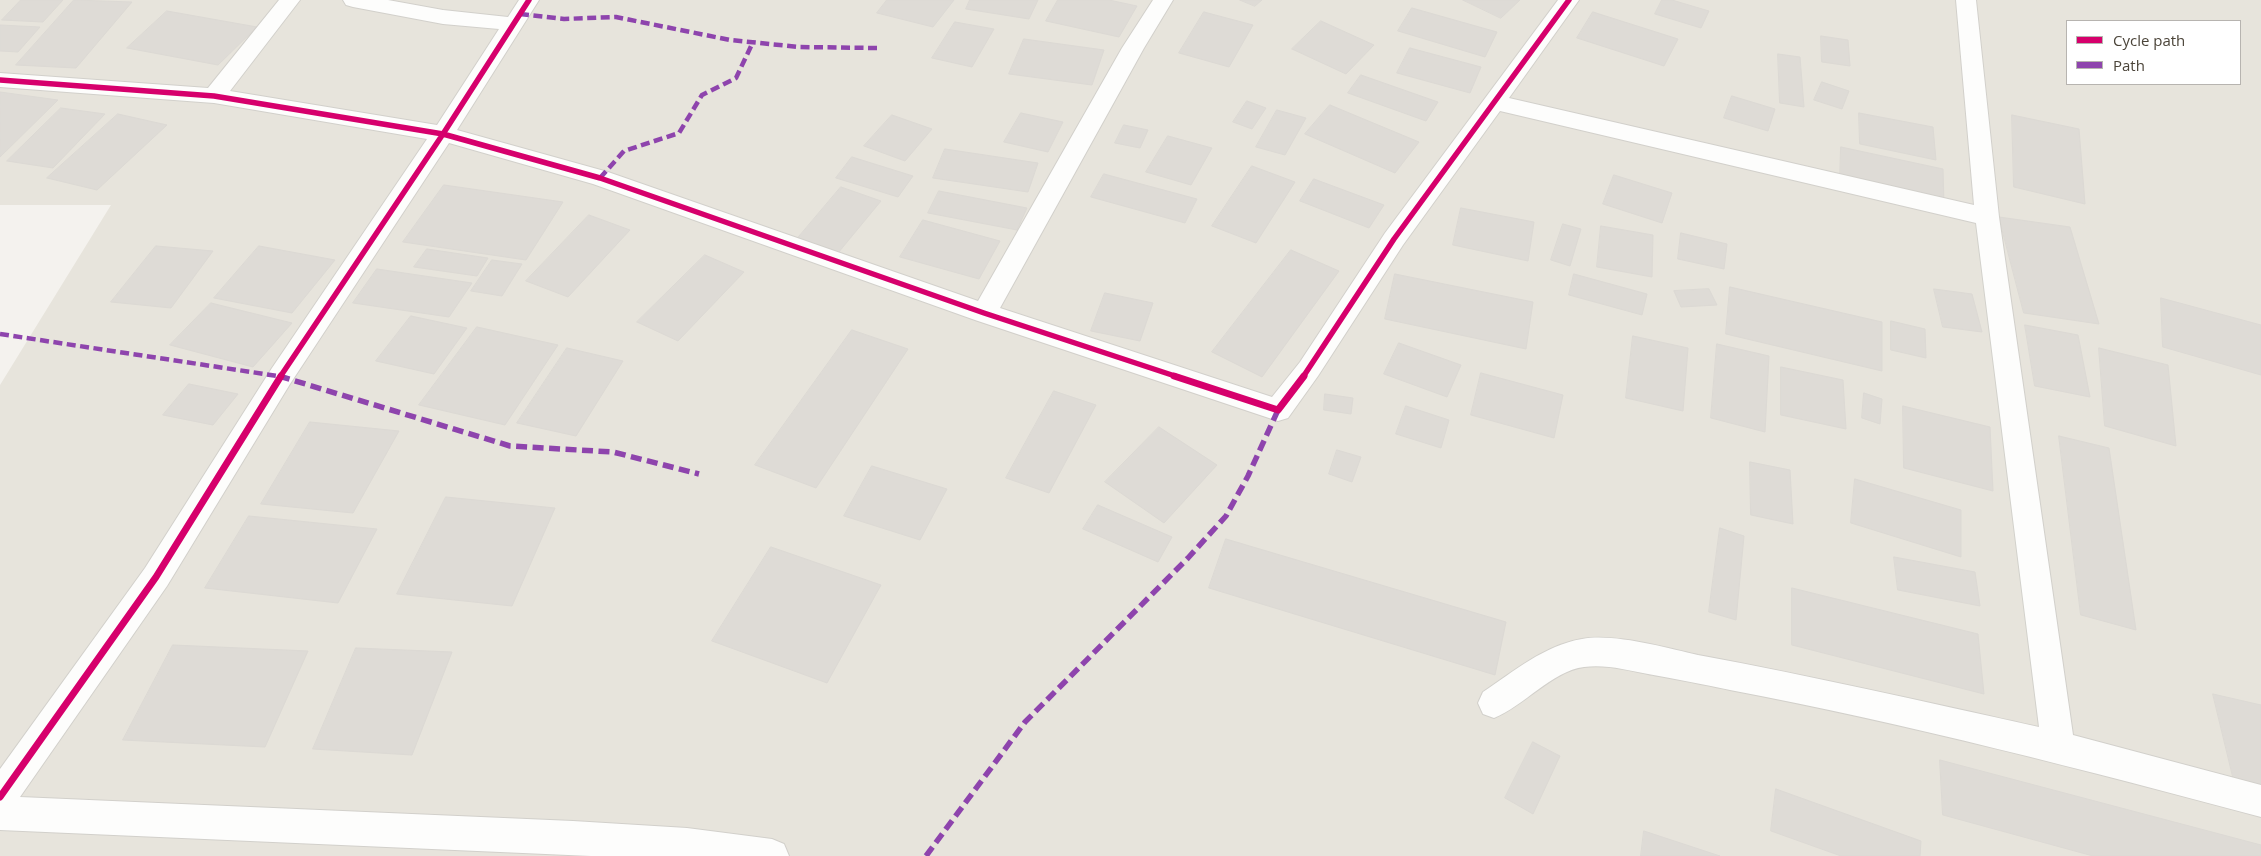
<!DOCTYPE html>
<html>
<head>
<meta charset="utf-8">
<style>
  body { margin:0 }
  #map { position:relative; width:2261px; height:856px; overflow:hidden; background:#f4f2ee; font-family:"Open Sans",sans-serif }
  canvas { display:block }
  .legend { position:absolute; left:2066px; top:20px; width:175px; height:65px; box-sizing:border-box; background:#fff; border:1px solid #b7b4b0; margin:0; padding:6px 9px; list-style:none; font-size:15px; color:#4b4439 }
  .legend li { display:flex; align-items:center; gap:10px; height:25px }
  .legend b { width:25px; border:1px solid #b7b4b0 }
</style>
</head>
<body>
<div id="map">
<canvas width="2261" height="856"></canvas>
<ul class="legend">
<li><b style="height:6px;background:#d6006c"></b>Cycle path</li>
<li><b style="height:6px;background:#8e44ad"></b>Path</li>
</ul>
</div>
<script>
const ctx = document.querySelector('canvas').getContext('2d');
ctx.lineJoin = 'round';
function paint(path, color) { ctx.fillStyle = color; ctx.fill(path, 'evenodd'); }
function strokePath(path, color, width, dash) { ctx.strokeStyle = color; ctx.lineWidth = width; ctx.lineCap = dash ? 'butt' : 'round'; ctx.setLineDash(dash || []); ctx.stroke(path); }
paint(new Path2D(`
  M0,0H2261V856H0V385L111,205H0ZM2067,21H2240V84H2067Z`), '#e7e4dc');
const building = new Path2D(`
  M21,0H63L43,22L2,20Z
  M74,0L132,2L76,68L16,65Z
  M887,0H954L933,27L877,13Z
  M970,0H1038L1029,19L966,9Z
  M1058,0H1109L1137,6L1119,37L1046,21Z
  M1240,0H1262L1255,6Z
  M1463,0H1520L1501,18Z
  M1662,0H1672L1709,11L1701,28L1655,14Z
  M1412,8L1497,32L1485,57L1398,31Z
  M167,11L257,27L218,65L127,48Z
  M1204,12L1253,25L1229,67L1179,53Z
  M1593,12L1678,39L1664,66L1577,38Z
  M1321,21L1374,45L1346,74L1292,49Z
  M955,22L994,29L972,67L932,58Z
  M0,25L40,27L18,52L0,51Z
  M1821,36L1848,40L1850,66L1822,62Z
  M1024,39L1104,50L1092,85L1009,74Z
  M1410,48L1481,67L1470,93L1397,73Z
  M1778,54L1800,57L1804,107L1780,103Z
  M1361,75L1438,102L1426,121L1348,93Z
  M1822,82L1849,91L1842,109L1814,100Z
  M0,92L58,100L0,157Z
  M1732,96L1775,109L1768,131L1724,118Z
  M1247,101L1266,108L1252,129L1233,122Z
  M1330,105L1419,142L1395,173L1305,134Z
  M61,108L105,114L53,168L7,161Z
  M1277,110L1306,118L1285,155L1256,147Z
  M1021,113L1063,122L1048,152L1004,142Z
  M1859,113L1933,127L1936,160L1860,144Z
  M118,114L167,125L97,190L47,178Z
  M892,115L932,129L905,161L864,146Z
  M2012,115L2079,129L2085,204L2014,187Z
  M1124,125L1148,130L1140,148L1115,143Z
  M1168,136L1212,148L1191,185L1146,172Z
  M1841,147L1943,169L1944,205L1840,181Z
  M945,149L1038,163L1028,192L933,178Z
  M852,157L913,176L898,197L836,178Z
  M1252,166L1295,182L1256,243L1212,226Z
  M1104,174L1197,199L1185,223L1091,197Z
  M1614,175L1672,193L1662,223L1603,204Z
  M1314,179L1384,205L1369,228L1300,201Z
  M444,185L563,202L526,260L403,242Z
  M841,187L881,201L838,253L797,239Z
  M939,191L1027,208L1017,230L928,213Z
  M1461,208L1534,222L1528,261L1453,245Z
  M589,215L630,230L568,297L526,281Z
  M1999,217L2070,227L2099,324L2024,313Z
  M923,220L1000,241L979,279L900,257Z
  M1563,224L1581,229L1570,266L1551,260Z
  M1601,226L1653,235L1652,277L1597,267Z
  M1681,233L1727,244L1724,269L1678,259Z
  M156,246L213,251L171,308L111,302Z
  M259,246L335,260L292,313L214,298Z
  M427,249L488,258L477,276L414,267Z
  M1291,250L1339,271L1262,377L1212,352Z
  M705,255L744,272L678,341L637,322Z
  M492,260L522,264L502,296L471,291Z
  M377,269L472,283L449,317L353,303Z
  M1395,274L1533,302L1526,349L1385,319Z
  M1574,274L1647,294L1642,315L1569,295Z
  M1730,287L1882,322V371L1726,334Z
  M1709,289L1717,305L1681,307L1674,291Z
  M1934,289L1972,294L1982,332L1943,327Z
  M1105,293L1153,303L1140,341L1091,331Z
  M2161,298L2261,325V375L2163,347Z
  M211,303L292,323L253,367L170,345Z
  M411,316L467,328L434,374L376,361Z
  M1891,321L1925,329L1926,358L1891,350Z
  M2025,325L2078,335L2090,397L2035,386Z
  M477,327L558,345L505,425L419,405Z
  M852,330L908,349L816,488L755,465Z
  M1633,336L1688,348L1683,411L1626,398Z
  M1399,343L1461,365L1447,397L1384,374Z
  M1717,344L1769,356L1765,432L1711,418Z
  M567,348L623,361L576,436L517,423Z
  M2099,348L2168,365L2176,446L2105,426Z
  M1781,367L1843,380L1846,429L1781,415Z
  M1481,373L1563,395L1554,438L1471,415Z
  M189,384L238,394L213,425L163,415Z
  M1054,391L1096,405L1049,493L1006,478Z
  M1864,393L1882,399L1880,424L1862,418Z
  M1325,394L1353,398L1351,414L1324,410Z
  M1406,406L1449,420L1441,448L1396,434Z
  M1903,406L1990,427L1993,491L1904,468Z
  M310,422L399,431L353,513L261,504Z
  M1159,427L1217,465L1164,523L1105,482Z
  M2059,436L2109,448L2136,630L2081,615Z
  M1337,450L1361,457L1352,482L1329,474Z
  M1750,462L1790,470L1793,524L1751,515Z
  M872,466L947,489L920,540L844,516Z
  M1855,479L1961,510V557L1851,523Z
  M446,497L555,508L512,606L397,594Z
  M1098,505L1172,537L1158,562L1083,529Z
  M249,516L377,529L338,603L205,588Z
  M1720,528L1744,536L1736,620L1709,612Z
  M1226,539L1506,622L1495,675L1209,588Z
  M771,547L881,585L827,683L712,641Z
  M1894,557L1975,572L1980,606L1898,590Z
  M1792,588L1978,634L1984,694L1792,645Z
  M173,645L308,651L265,747L123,740Z
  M356,648L452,652L412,755L313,749Z
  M2213,694L2261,705V792L2235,785Z
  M1533,742L1560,756L1533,814L1505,798Z
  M1940,760L2261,845V856H2093L1943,815Z
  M1776,789L1921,841L1920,856H1841L1771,831Z
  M1644,831L1720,856H1641Z`);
paint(building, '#dedbd6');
strokePath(building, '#dcd9d4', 1);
const street = new Path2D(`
  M279,0H300L230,91L437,125L499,29L443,24L353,7L346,5L343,0H388L443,10L508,17L519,0H539L457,130L608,172L978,301L1122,48L1153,0H1173L1144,48L1000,308L1272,397L1300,362L1385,233L1558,0H1579L1509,98L1974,205L1956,0H1976L1999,217L2073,735L2261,785V817C2085,770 1909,724 1730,690C1703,684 1675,679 1648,674C1627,670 1605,664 1584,667C1552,671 1524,706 1494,718L1483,714L1478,703L1483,692C1513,672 1545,645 1582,639C1614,633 1666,648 1698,655C1812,676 1926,702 2039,727L1976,223L1500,111L1403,245L1318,376L1288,418L1278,421L975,320L593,184L449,143L290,384L167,586L20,797L573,821L687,828L772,839L784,844L789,856H591L0,830V769L145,568L272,368L427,139L214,103L0,87V73L208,88Z`);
strokePath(street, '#d2d0cb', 2);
paint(street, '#fdfdfc');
strokePath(new Path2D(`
  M520,14L564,19L616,17L730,40L799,47L877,48
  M600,178L624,151L679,133L702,95L736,78L753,42
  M0,334L284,377`), '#8e44ad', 4.5, [9, 4.5]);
strokePath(new Path2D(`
  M279,376L510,446L613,452L699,474
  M926,856L1025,722L1188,558L1226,516L1248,476L1278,410`), '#8e44ad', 5.5, [11, 5.5]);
strokePath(new Path2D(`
  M529,0L443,134L600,178L984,313L1178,377
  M0,80L214,96L443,134L280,377
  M1303,377L1394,239L1569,0`), '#d6006c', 5.5);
strokePath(new Path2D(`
  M1174,376L1278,410L1304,376
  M0,797L156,577L281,376`), '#d6006c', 7);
</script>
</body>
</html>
